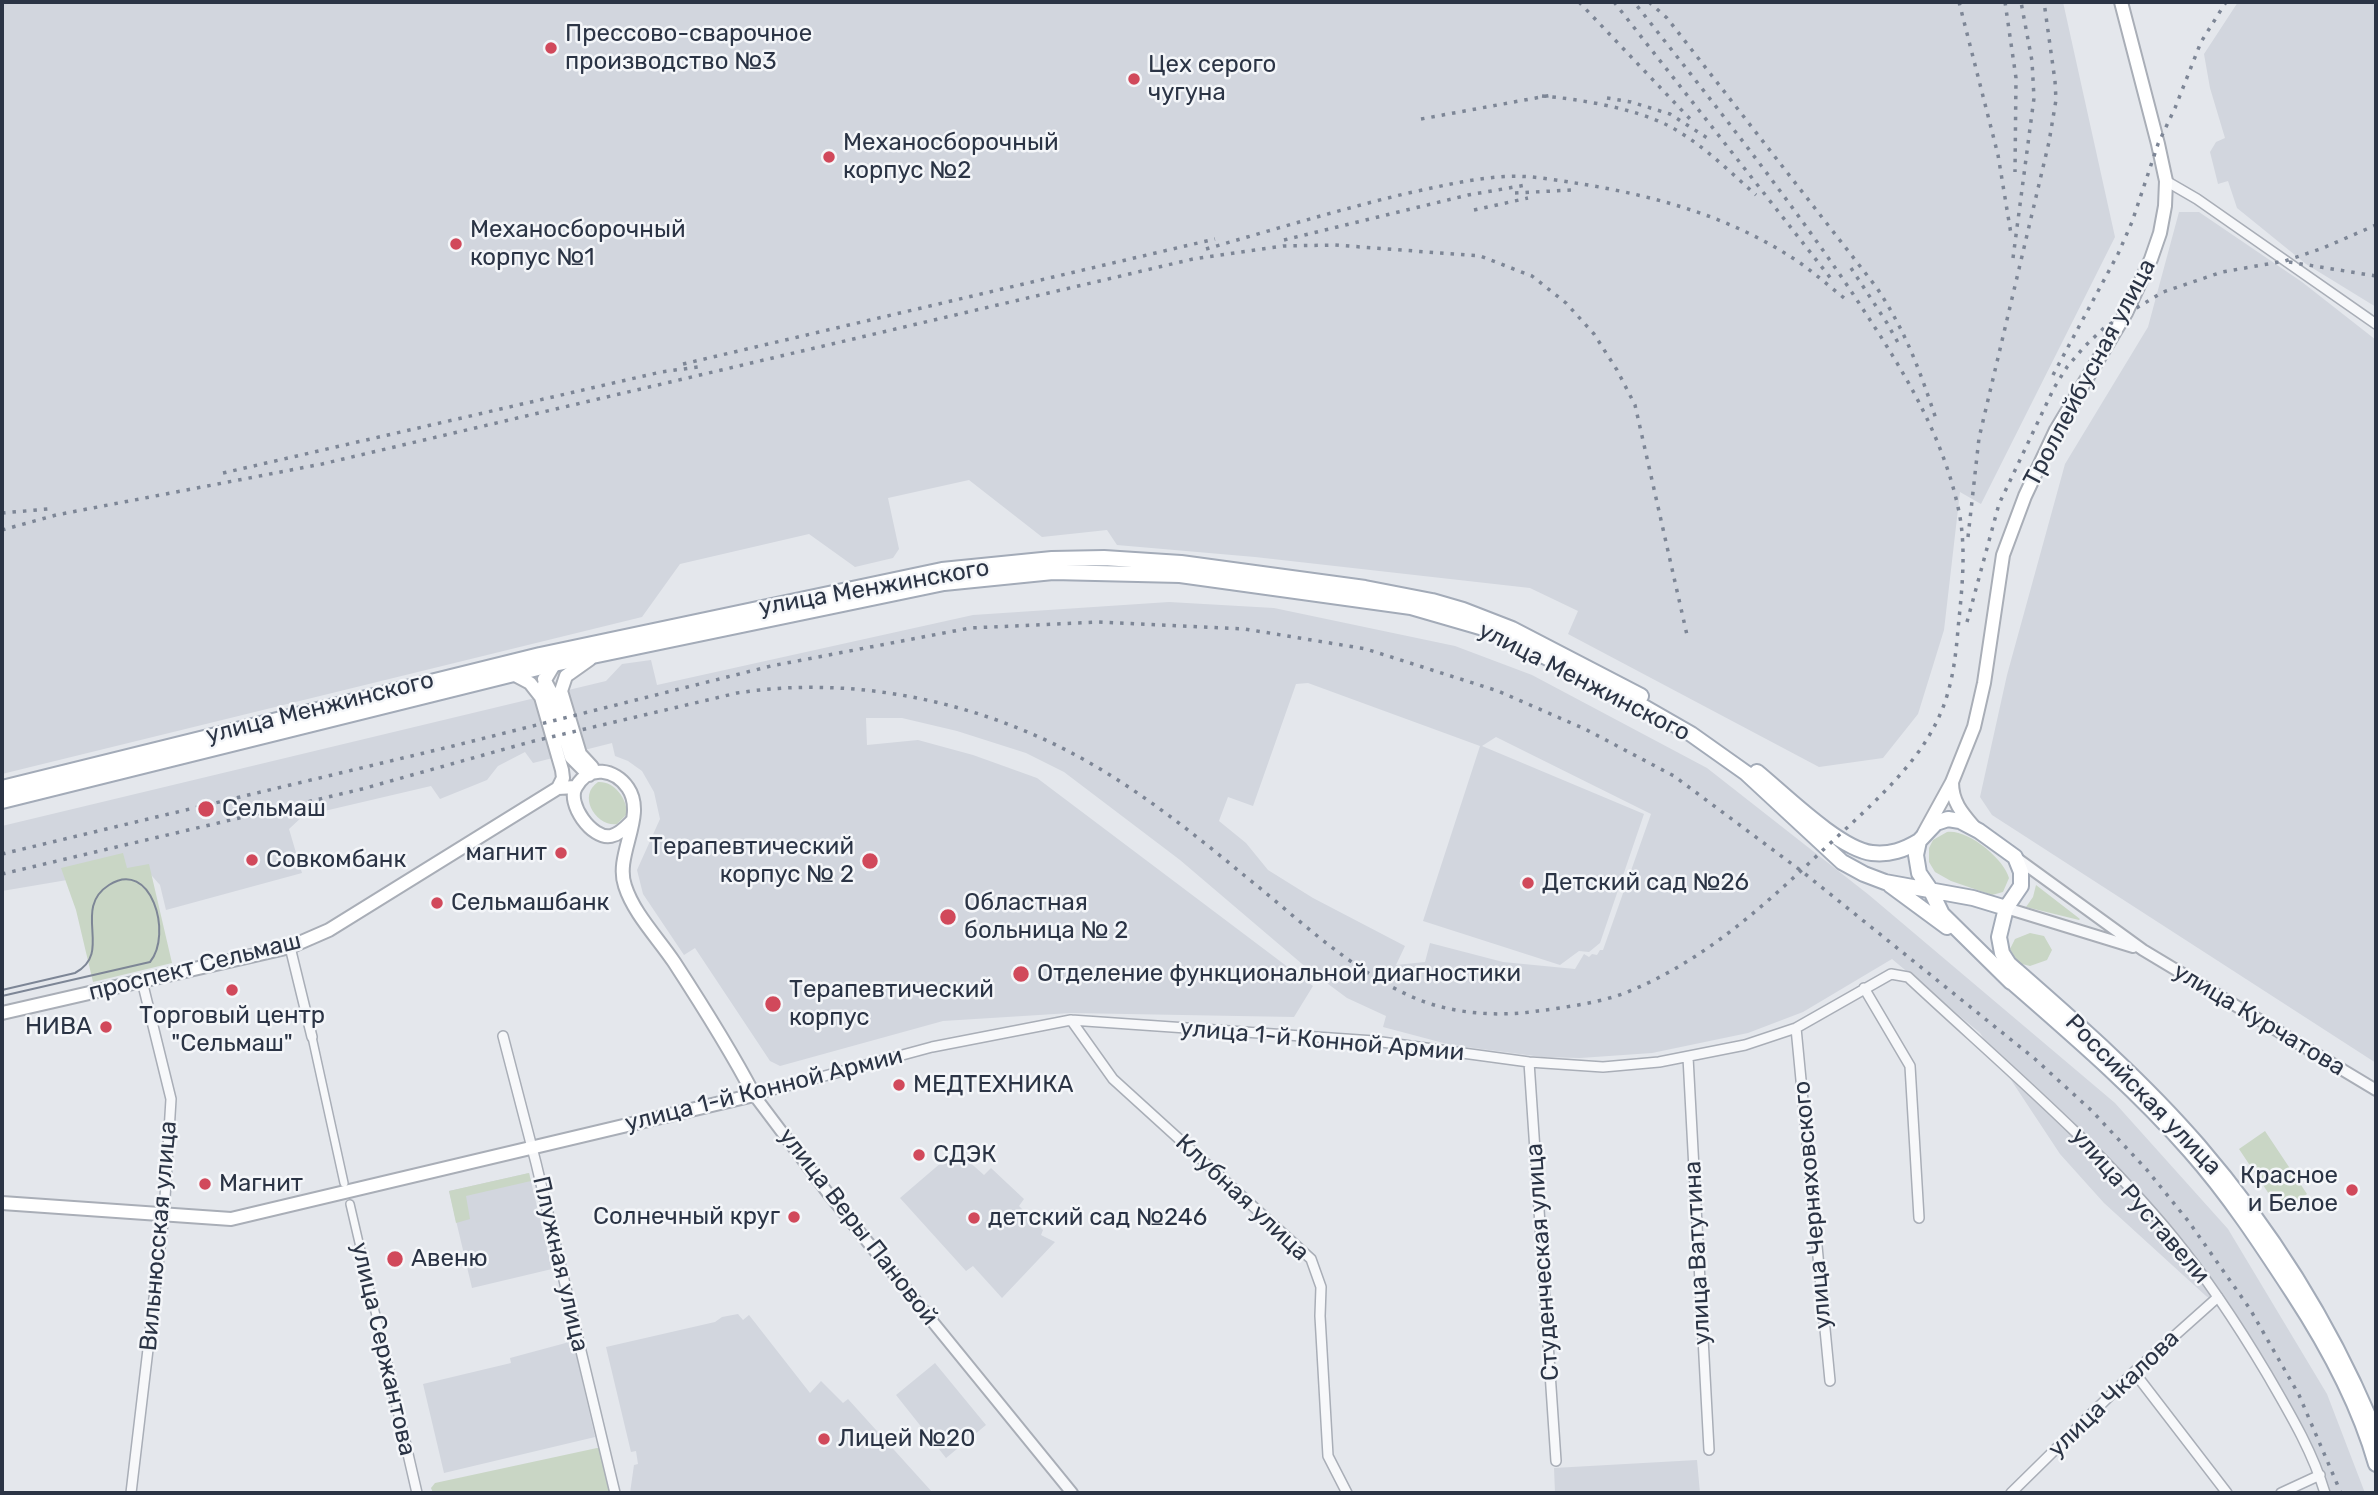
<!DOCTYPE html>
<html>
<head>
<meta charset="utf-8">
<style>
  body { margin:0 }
  #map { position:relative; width:2378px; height:1495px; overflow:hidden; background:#e4e7ec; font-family:Rubik,sans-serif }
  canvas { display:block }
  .frame { position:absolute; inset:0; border:4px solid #2b3445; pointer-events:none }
</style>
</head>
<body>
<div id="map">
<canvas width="2378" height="1495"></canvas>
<div class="frame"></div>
</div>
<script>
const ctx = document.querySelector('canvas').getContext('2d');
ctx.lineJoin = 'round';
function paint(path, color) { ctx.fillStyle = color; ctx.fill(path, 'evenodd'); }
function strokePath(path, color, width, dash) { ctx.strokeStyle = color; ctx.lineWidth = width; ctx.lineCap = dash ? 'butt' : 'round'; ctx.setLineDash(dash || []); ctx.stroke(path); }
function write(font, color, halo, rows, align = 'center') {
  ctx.font = font + ' Rubik,sans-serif'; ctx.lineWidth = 5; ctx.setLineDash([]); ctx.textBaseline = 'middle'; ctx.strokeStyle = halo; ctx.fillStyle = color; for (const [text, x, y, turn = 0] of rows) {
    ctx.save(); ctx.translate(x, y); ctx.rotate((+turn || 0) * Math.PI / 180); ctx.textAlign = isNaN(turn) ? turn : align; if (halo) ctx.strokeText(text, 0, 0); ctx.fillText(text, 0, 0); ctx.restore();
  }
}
paint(new Path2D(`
  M2,2H2063L2115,237L1981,504L1960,492L1944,630L1918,714L1883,758L1819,767L1568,634L1578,611L1530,588L1255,557L1117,545L1107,530L1042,537L969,480L888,498L899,549L893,558L855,567L809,534L680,564L642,617L2,774Z
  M2238,2H2376V307L2306,264L2237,208L2228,181L2218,184L2210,152L2216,142L2225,138L2210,88L2204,54Z
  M2179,212H2199L2302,282L2376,340V1063L1992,815L1980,797L2007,675L2065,464L2148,327Z
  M1169,602L1274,608L1455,646L1532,675L1707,768L1869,895L2115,1103L2228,1229L2327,1394L2365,1493H2323L2291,1407L2228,1310L2206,1296L2104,1203L2060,1154L1980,1033L1892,959L1803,1012L1748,1033L1652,1053L1580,1058L1542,1057L1451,1045L1383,1027L1386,1016L1347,998L1308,969L1180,860L1064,772L1026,753L957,731L902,718H866L867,745L918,740L973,755L1037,778L1313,986L1294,1017L1071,1013L943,1021L780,1066L770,1061L695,948L684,955L643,894L637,870L660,819L654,792L642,771L628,761L615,756L612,743L533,763L525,752L498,766L487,780L440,799L431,786L303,816L289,829L302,873L166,910L160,885L144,867L2,891V826L606,681L622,664L651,660L657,685L973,615ZM1308,683L1480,746L1423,921L1560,965L1579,951L1589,952L1600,943L1644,814L1482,746L1496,737L1651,814L1603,950H1600L1597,955L1592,954L1589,957L1584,954L1575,969L1503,962L1430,943L1425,962L1396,965L1405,946L1313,898L1268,870L1246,843L1219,821L1220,818L1228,797L1253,806L1296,684Z
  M956,1150L984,1175L991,1168L1024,1199L1019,1206L1043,1230L1041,1235L1055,1242L1002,1298L973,1266L966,1271L900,1198Z
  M529,1173L552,1269L472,1288L449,1191Z
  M738,1314L743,1320L749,1315L810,1393L821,1381L843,1403L848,1399L933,1493H630L634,1465L638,1464L636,1451L631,1452L606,1347L715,1322L722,1317Z
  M573,1341L595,1437L444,1473L423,1384L511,1363L510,1358Z
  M935,1363L986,1425L946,1458L896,1395Z
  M1697,1460L1700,1493H1555L1554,1468Z`), '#d2d6de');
paint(new Path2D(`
  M598,782C614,781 627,798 627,814L617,824C596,827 577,796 598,782Z
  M1947,832C1968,829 2004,859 2009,878L2003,892L1992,895L1951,881L1935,872L1929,862V848L1933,840Z
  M123,853L127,868L149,864L172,963L93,982L76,910L61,868Z
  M2036,885L2080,919L2079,920L2026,907L2033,897Z
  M2030,933L2044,936L2052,950L2047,960L2030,966L2018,963L2010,949L2015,939Z
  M2265,1131L2307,1194L2281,1212L2239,1149Z
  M529,1173L531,1181L466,1196L470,1219L456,1223L449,1191Z
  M597,1448H600L612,1493H433L431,1488L435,1483Z`), '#c9d6c5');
const pedestrian = new Path2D(`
  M312,1037L344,1183
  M350,1204L384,1350`);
const minor = new Path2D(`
  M2166,181L2197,199L2376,324
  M290,947L312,1037
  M1864,988L1910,1066L1919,1218
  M1071,1020L1113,1079L1311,1259L1321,1287L1320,1316L1328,1456L1347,1493
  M1796,1028L1830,1381
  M503,1036L536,1163L615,1493
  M1688,1057L1709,1450
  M1529,1062L1556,1461
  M754,1095L932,1047L1071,1020L1374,1041L1529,1062L1603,1067L1659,1062L1745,1045L1796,1028L1891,974L1908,977C1999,1062 2095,1142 2174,1238C2209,1281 2239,1327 2267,1374C2289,1412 2312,1450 2325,1493
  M384,1350L417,1493
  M2134,1372L2227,1493
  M131,1493L164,1214L171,1099L142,981
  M2011,1493L2134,1372L2218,1297
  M2281,1493L2320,1475`);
const tertiary = new Path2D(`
  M2015,857L2143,950L2376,1090
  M2006,908L2133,947
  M754,1095L827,1192L1072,1493`);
const secondary = new Path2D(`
  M590,659L566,676L561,691L580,754L592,767
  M557,660L545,680L541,697L562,770L563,778L558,788
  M513,674L530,683L541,697
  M544,679L552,694L571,757L589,775
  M1952,782C1952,802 1962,813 1974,827
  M1924,833L1952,782L1974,727L1984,683L2003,555L2025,496L2056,430L2126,313L2151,259L2160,233L2165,206L2166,181L2158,144L2121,2
  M2,1013L290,947L329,930L558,788L576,787
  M2,1203L231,1219L754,1095C730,1049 702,1005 674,962C658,938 634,914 625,886C614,855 647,816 628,788C615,769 589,764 576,787C566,803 592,840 611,836C620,834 626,827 632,821`);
const primary = new Path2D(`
  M1757,772C1784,794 1839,849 1872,853C1890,855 1904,850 1919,841
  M2,788L540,655L942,570L1052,559L1104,558L1181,563L1365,588L1432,601L1463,610L1512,629L1641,696
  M2,801L554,664L944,583L1053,572L1180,575L1411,607L1494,631L1637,703L1691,734L1746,773L1842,862L1864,874L1885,882L1973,898L2006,908
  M1890,885L1947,927
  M2005,976C2069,1032 2134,1087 2190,1151C2229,1195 2261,1244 2293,1293C2327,1345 2359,1404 2376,1464
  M2011,982L1942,914L1930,889L1919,873L1916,855L1919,841L1936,823L1948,819L1960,821L1979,831L2015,857L2021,872V886L2006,908L1999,937L2002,953L2009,964C2074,1021 2141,1079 2198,1145C2272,1231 2333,1329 2376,1434`);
strokePath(pedestrian, '#a9aeb7', 10);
strokePath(minor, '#a9aeb7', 12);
strokePath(tertiary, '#a9aeb7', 14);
strokePath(secondary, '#a9aeb7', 16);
strokePath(primary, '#a3abb8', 18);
strokePath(pedestrian, '#f7f8fa', 7);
strokePath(minor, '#f7f8fa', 9);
strokePath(tertiary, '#f7f8fa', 10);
strokePath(secondary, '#fff', 12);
strokePath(primary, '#fff', 14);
strokePath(new Path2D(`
  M2,990L75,973C114,953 71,909 109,885C151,858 173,934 150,962L2,996`), '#7d8696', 2);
strokePath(new Path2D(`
  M1579,2L1692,121
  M1614,2L1832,280
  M1649,2L1667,18L1877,288C1907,334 1920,371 1937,422
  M1959,2L1998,155L2011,234
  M2005,2L2016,78L2015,172
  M1542,96C1579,99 1633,108 1667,125C1700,142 1728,170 1756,195
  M1607,98L1631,102L1670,114L1712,141
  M1421,119L1552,95
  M1515,193L1571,190
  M1474,210L1528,198
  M1284,240L1468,195L1526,185
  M1206,249C1272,230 1338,210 1404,194C1436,187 1466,180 1498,177C1526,174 1555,180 1582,184C1661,197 1737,219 1803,265C1819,277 1834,290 1849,302
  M2013,258L2034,98L2032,61L2021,2
  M2289,262L2376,276
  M1851,268L1887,323L1901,348
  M683,364L1215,239
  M2053,375L2118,254L2132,222L2158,144L2175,108L2201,42L2226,2
  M223,473L661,372L698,367
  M2,513L48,509
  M2,530L56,515L322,464L1193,259L1283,246L1335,245L1480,256L1532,276L1566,303L1594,334L1617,370L1635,405L1687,635
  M1968,537L1979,438L2049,142L2056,100L2055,81L2044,2
  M1967,622L1999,504L2054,388L2067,367L2084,347L2105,327L2163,292L2222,272L2285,261L2323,248L2376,225
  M2,854L453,746L771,666L970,628L1099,622L1245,629L1366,649L1498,691L1585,729L1674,776L1804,873L2035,1059L2092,1111L2147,1170L2189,1222L2250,1309L2299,1395L2341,1493
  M2,874L362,789L530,742L737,693C846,676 963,698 1062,748C1128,781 1188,829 1245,876C1300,920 1351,971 1417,999C1454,1014 1499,1017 1538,1011C1567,1007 1598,1003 1625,993C1703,962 1764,906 1823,850C1856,819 1890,790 1917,754C1947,713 1954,679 1958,629C1962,589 1967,546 1958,507C1940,425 1894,356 1849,288C1782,189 1708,96 1634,2`), '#7d8696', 3.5, [3.5, 7]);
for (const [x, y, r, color] of [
  [551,48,7,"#d1495b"],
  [1134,79,7,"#d1495b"],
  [829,157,7,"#d1495b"],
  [456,244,7,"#d1495b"],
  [206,809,9,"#d1495b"],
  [561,853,7,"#d1495b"],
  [252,860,7,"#d1495b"],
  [870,861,9,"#d1495b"],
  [1528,883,7,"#d1495b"],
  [437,903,7,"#d1495b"],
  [948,917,9,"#d1495b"],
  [1021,974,9,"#d1495b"],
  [232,990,7,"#d1495b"],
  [773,1004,9,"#d1495b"],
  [106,1027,7,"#d1495b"],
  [899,1085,7,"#d1495b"],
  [919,1155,7,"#d1495b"],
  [205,1184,7,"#d1495b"],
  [2352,1190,7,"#d1495b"],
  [794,1217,7,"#d1495b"],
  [974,1218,7,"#d1495b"],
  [395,1259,9,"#d1495b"],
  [824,1439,7,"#d1495b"]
]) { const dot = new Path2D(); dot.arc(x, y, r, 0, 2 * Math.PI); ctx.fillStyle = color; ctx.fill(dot); strokePath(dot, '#f4f6f9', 2.5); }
write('24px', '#2b3445', '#f4f6f9', [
  ["Прессово-сварочное",565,34],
  ["производство №3",565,62],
  ["Цех серого",1148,65],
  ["чугуна",1148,93],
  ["Механосборочный",843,143],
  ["корпус №2",843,171],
  ["Механосборочный",470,230],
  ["корпус №1",470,258],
  ["Сельмаш",222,809],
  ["Терапевтический",854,847,"right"],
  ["корпус № 2",854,875,"right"],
  ["магнит",547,853,"right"],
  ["Совкомбанк",266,860],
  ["Детский сад №26",1542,883],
  ["Сельмашбанк",451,903],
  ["Областная",964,903],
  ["больница № 2",964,931],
  ["Отделение функциональной диагностики",1037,974],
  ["Терапевтический",789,990],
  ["корпус",789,1018],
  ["Торговый центр",232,1016,"center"],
  ["\"Сельмаш\"",232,1044,"center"],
  ["НИВА",92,1027,"right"],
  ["МЕДТЕХНИКА",913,1085],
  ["СДЭК",933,1155],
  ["Красное",2338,1176,"right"],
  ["и Белое",2338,1204,"right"],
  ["Магнит",219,1184],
  ["Солнечный круг",780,1217,"right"],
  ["детский сад №246",988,1218],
  ["Авеню",411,1259],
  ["Лицей №20",838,1439]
], 'left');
write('24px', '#2b3445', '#f4f6f9', [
  ["Троллейбусная улица",2090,373,-62],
  ["улица Менжинского",874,588,-10],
  ["улица Менжинского",1584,682,27],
  ["улица Менжинского",320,708,-14],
  ["проспект Сельмаш",195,967,-14],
  ["улица Курчатова",2259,1020,31],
  ["улица 1-й Конной Армии",1322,1041,5],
  ["улица 1-й Конной Армии",764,1090,-14],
  ["Российская улица",2143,1095,46],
  ["Клубная улица",1242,1198,43],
  ["улица Черняховского",1813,1205,-95],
  ["улица Руставели",2140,1206,49],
  ["улица Веры Пановой",858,1227,52],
  ["Вильнюсская улица",159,1236,-85],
  ["улица Ватутина",1698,1253,-93],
  ["Студенческая улица",1543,1262,-94],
  ["Плужная улица",560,1264,77],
  ["улица Сержантова",383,1349,77],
  ["улица Чкалова",2114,1394,-44]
]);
</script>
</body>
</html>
